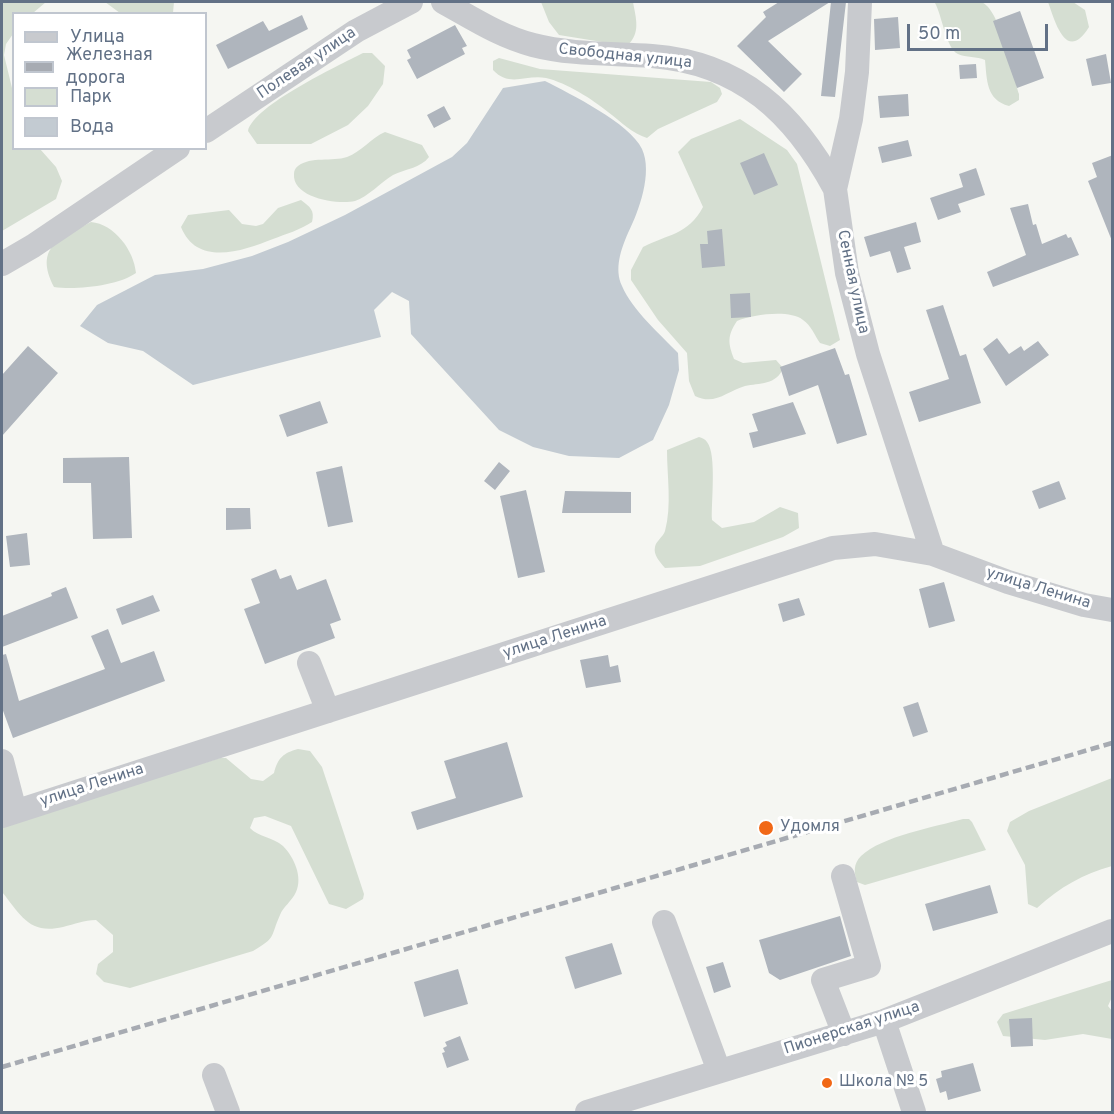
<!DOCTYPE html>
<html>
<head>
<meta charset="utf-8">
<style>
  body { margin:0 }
  #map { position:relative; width:1114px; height:1114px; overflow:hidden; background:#f5f6f2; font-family:Overpass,sans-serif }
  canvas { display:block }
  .frame { position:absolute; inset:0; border:3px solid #627186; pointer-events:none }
  .legend { position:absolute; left:12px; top:12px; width:195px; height:138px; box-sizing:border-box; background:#fff; border:2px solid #c0c6cf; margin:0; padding:8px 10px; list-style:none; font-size:18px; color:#627186 }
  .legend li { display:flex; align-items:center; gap:12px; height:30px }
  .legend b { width:30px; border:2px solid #c0c6cf }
  .scale { position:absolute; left:907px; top:24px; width:141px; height:27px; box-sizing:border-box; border:3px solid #627186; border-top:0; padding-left:8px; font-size:18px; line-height:21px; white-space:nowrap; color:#627186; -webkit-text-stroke:4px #fff; paint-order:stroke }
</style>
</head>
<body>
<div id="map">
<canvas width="1114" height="1114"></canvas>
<div class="frame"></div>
<ul class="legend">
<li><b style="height:8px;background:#c8cace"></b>Улица</li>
<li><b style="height:8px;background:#a7abb2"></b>Железная дорога</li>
<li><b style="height:16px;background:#d5ded2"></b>Парк</li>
<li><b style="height:16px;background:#c3cbd2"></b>Вода</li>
</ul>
<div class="scale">50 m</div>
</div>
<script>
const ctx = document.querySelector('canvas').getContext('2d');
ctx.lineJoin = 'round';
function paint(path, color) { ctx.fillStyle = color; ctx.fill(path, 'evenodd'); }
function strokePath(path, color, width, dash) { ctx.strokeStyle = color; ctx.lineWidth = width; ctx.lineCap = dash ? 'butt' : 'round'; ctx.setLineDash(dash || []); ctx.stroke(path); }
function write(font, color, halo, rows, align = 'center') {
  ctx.font = font + ' Overpass,sans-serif'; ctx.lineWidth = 6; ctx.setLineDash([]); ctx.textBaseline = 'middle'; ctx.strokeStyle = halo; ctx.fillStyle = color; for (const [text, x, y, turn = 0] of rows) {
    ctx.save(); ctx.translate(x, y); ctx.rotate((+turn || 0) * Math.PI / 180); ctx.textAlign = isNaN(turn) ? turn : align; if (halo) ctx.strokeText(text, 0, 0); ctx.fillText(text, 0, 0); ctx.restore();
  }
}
paint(new Path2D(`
  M2,2H46L33,13L14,14L13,34L6,44L4,55L12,88L14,148L40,149L56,167L62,181L56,199L2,231Z
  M105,2H174L173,13H120Z
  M541,2H633C636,19 641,33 627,46L559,35L549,22Z
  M930,2H981C1000,8 1013,74 1019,94V100L1009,106C986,100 987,80 985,60C977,56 966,58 958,54C946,49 942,15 935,3Z
  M1048,2H1073L1085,10L1089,27C1066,64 1055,21 1048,2Z
  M363,53H372L385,66L383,84L368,106L348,125L311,144H257L248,131C254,105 338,66 363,53Z
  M499,58L540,69L711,82L720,88L722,94L717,102L658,129L647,138C633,134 620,121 608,112C592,99 567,83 546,78C526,74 510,88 493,70V61Z
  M740,119L787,150L797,164L840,340L830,346L820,343C815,336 811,325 803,320C789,309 752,315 737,321C727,336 728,343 734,359L743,363L776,360L783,368C777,385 759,383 745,386C727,391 715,406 695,396L689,381L687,353L658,320L631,280V270L643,247C668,234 688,235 703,207L678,152L691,139Z
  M385,132L422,145L429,157C421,168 405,169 393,175C381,182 368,197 355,201C338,205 292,198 294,174C294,171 295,168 298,166C311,156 332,162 347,157C361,152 371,138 385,132Z
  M301,200C310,207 315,210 312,222C300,230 286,234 273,239C243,251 197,267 181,227L188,215L229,210L242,224L256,226L263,224L278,208Z
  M91,222C114,224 134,250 136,273C118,286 76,290 54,287C34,247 59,239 91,222Z
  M699,437C702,438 705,439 707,442C717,454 711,504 712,520L722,528L754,522L780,507L798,513L799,528L783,537L700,566L665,568C660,562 653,555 655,547C656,541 663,537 665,531C672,505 667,477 667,450Z
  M298,749L310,751L322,767L364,894L363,899L346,909L329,904L291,826L265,816L254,818L250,828C258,837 273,837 283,846C294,857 303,877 296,892C292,901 283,907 280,915C270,937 277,937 253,951L130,988L104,982L96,974L98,964L113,952V935L96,920C84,920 75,924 63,927C29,935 21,915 2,892V825L220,758H226L251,779L263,781L274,773C278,758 283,753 298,749Z
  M1112,778V866C1083,874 1060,887 1037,908L1028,904L1025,865L1007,831L1010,822L1029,811Z
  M963,819H969L972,822L986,850L865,885L857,882C854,873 853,864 861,856C882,836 935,827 963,819Z
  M1112,980V997L1108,1006L1112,1011V1039L1083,1034L1045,1040L1003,1036L997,1022L1003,1014Z`), '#d5ded2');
paint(new Path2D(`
  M545,81C570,94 630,123 642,149C653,173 639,211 628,233C621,249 614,269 622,286C632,310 661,335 678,353L679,370L669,405L653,440L619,458L569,456L533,447L499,430L411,334L409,301L392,292L374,310L381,337L193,385L143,351L108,343L80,326L97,305L155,275L203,269L252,256L288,242L345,215L452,157L467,143L503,88Z`), '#c3cbd2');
paint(new Path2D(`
  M779,2H830L768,41L802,74L784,92L737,46L766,17L763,12Z
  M831,2H846L835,97L821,96Z
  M1020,11L1044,78L1017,88L993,21Z
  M302,15L308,29L228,69L216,45L263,21L269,31Z
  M898,17L900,48L875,50L874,19Z
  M455,25L467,46L462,48L465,54L417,79L407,60L411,58L407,50Z
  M1106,54L1111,83L1092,86L1086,59Z
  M976,64L977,78L960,79L959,65Z
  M908,94L909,116L880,118L878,96Z
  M444,106L451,119L434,128L427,115Z
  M908,140L912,156L882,163L878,147Z
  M764,153L778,185L754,195L740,163Z
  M1113,155V240L1112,241L1088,181L1097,177L1092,163Z
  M976,168L985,195L958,204L961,212L938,220L930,198L963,187L959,174Z
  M1028,204L1033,225L1036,224L1042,244L1066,234L1068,238L1071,237L1079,255L993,287L987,272L1026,255L1010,208Z
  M916,222L921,242L904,247L911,269L897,273L890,251L870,257L864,237Z
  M722,229L725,266L702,268L700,244H708L707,231Z
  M750,293L751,317L731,318L730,294Z
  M943,305L960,356L966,354L981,403L919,422L909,392L949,379L926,310Z
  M997,338L1009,354L1021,346L1024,351L1038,341L1049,355L1006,386L983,349Z
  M28,346L58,373L2,436V375Z
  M835,348L845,375L849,374L867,435L837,444L818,385L789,396L780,367Z
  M320,401L328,423L287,437L279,415Z
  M793,402L806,434L753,448L749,433L758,431L752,414Z
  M129,457L132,538L93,539L91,483H63V458Z
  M499,462L510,471L495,490L484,481Z
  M342,466L353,522L328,527L316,472Z
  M1059,481L1066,499L1039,509L1032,491Z
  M526,490L545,572L518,578L500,496Z
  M565,491L631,492V513H562Z
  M226,508H250L251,529L226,530Z
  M27,533L30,565L10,567L6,536Z
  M276,569L280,579L291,575L297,590L326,579L341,620L330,624L335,638L265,664L244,609L260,603L251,579Z
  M944,582L955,621L929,628L919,589Z
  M66,587L78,618L2,647V616L52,596L51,593Z
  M153,595L160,611L122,625L116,609Z
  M799,598L805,615L783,622L778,604Z
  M108,629L121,663L154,651L165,681L13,738L2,708V655L6,654L19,701L105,669L91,636Z
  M608,655L610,667L618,665L621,682L586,688L580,660Z
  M918,702L928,732L913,737L903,707Z
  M507,742L523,797L417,830L411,812L456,798L444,761Z
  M990,885L998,913L933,931L925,904Z
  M840,916L851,956L780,980L769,973L759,940Z
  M612,943L622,974L575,989L565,957Z
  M723,962L731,987L714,993L706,967Z
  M458,969L468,1004L424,1017L414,982Z
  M1032,1018L1033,1046L1011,1047L1009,1019Z
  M460,1036L469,1060L447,1068L442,1053L445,1052L443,1048L447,1046L445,1042Z
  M973,1063L981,1091L948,1100L946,1091L940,1093L936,1079L942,1077L941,1071Z`), '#afb5bd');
strokePath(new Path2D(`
  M443,2C472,18 501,37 533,45C572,55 612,53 652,56C741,63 794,113 835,189
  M860,2L857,72L851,119L835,189L847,273L868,354L933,554
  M206,131L356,31L411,2
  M2,264L33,246L178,148
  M309,663L328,711
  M2,761L15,811
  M2,816L833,548L875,544L933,554L1008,582L1084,605L1112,610
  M843,876L869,966L823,980L844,1034
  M664,922L719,1071
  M884,1021L914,1112
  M214,1075L228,1112
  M587,1112L884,1021L1112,931`), '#c8cace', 24);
strokePath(new Path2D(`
  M2,1067L1112,743`), '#a7abb2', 4.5, [9, 4.5]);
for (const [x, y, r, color] of [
  [766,828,8,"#f16816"],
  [827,1083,6,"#f16816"]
]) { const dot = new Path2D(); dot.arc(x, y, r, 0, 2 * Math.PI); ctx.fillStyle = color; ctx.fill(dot); strokePath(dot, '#fff', 2); }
write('16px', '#627186', '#fff', [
  ["Свободная улица",625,57,6],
  ["Полевая улица",307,64,-34],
  ["Сенная улица",852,282,78],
  ["улица Ленина",1038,589,17],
  ["улица Ленина",555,638,-18],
  ["улица Ленина",92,786,-18],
  ["Пионерская улица",852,1029,-18]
]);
write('16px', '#627186', '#fff', [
  ["Удомля",780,828],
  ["Школа № 5",839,1083]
], 'left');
</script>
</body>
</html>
